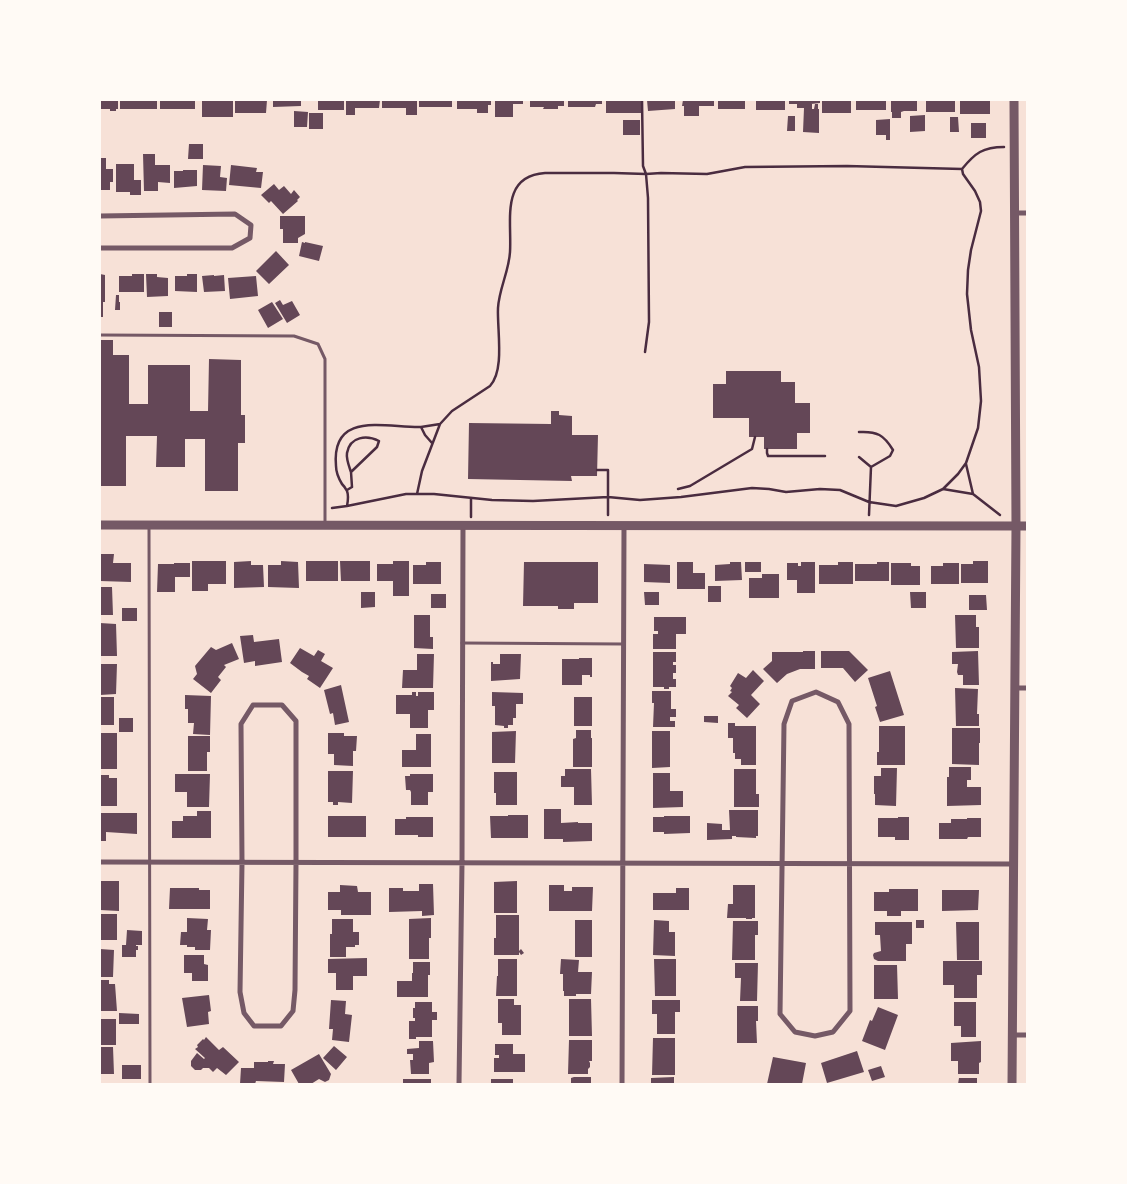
<!DOCTYPE html>
<html>
<head>
<meta charset="utf-8">
<style>
  body { margin:0 }
  #map { position:relative; width:1127px; height:1184px; overflow:hidden; background:#f7e1d7; font-family:"Nunito Sans",sans-serif }
  canvas { display:block }
  .frame { position:absolute; inset:0; border:101px solid #fffaf5; pointer-events:none }
</style>
</head>
<body>
<div id="map">
<canvas width="1127" height="1184"></canvas>
<div class="frame"></div>
</div>
<script>
const ctx = document.querySelector('canvas').getContext('2d');
ctx.lineJoin = 'round';
function paint(path, color) { ctx.fillStyle = color; ctx.fill(path, 'evenodd'); }
function strokePath(path, color, width, dash) { ctx.strokeStyle = color; ctx.lineWidth = width; ctx.lineCap = dash ? 'butt' : 'round'; ctx.setLineDash(dash || []); ctx.stroke(path); }
paint(new Path2D(`
  M100,100H118V109H116V111H110V109H100Z
  M120,100H157V109H120Z
  M160,100H195V109H160Z
  M202,100H233V117H202Z
  M235,100H267L266,113H235Z
  M273,100H301V106L273,107Z
  M318,100H344V110H318Z
  M346,100H380L379,108H355V115H346Z
  M382,100H417V115H406V108H382Z
  M419,100H452V107H419Z
  M457,100H491V105H488V113H477V109H457Z
  M495,100H523V104H513V117H495Z
  M530,100H564V106H558V109H543L544,107H530Z
  M568,100H602V104H596L595,107H568Z
  M606,100H641V113H606Z
  M647,100H675V109L648,111Z
  M683,100H714V106H699V116H684V106H682Z
  M718,100H745V109H718Z
  M756,100H785V110H756Z
  M789,100H820V103L811,104H812V109H814L815,104H818V109H819V133L803,132L804,108H797V104H789Z
  M822,100H851V113H822Z
  M856,100H886V110H856Z
  M891,100H917V111H904L901,112V118H892V112H891Z
  M926,100H955V112H926Z
  M960,100H990V114H960Z
  M294,111L308,112L307,127H294Z
  M309,113H323V129H309Z
  M925,115V131L910,132V116Z
  M788,116H795V131H787Z
  M950,117H958L959,132H950Z
  M890,119V140H886V135H876V120Z
  M623,120H640V135H623Z
  M971,123H986V138H971Z
  M189,144H203V159H188Z
  M143,154H155V165H170V183L158,182V191H144Z
  M100,158H106V169H113V182H110V190H100Z
  M116,164H134V180H141V195H130V192H116Z
  M203,165L221,166L220,177L227,178L226,191L202,190Z
  M231,165L257,168L256,172H263L261,188L229,185Z
  M183,170H197V186L174,188V171H183Z
  M274,184L279,190L284,186L291,194L294,190L300,197L297,200L298,201L283,214L271,201L269,203L261,195Z
  M280,216H305V234L298,238V243H283V229H280Z
  M302,242L305,243V242L323,246L319,261L299,256Z
  M276,251L289,265L269,284L256,271Z
  M100,274L105,275V302H103V317H100Z
  M132,274H144V292H119V276H132Z
  M146,274H157V277L168,278V296L147,297Z
  M187,274H197V292L175,291V276H187Z
  M214,275V276L224,275L225,291L204,292L202,276Z
  M256,276L258,296L230,299L228,278Z
  M116,295H119V302H120V310H115Z
  M280,300L283,305L292,301L300,315L287,323L275,303Z
  M272,302L283,319L268,328L258,310Z
  M159,312H172V327H159Z
  M100,340H113V355H129V404H148V365H190V411H208L209,359L241,360V415H245V443H238V491H205V439H185V467H156L157,436H126V486H100Z
  M726,371H781V382H795V403H810V433H797V449H764V437H749V418H713V384H726Z
  M551,411H559V415L572,416V435H598L597,476H571L572,481L468,479L469,423L551,424Z
  M100,554H114L113,563H131V582L100,581Z
  M192,561H226V584H208V591H192Z
  M251,561V565H263L264,587L234,588V562Z
  M281,561L298,562L299,588L268,587V565H281Z
  M306,561H338V581H306Z
  M340,561H370V581H341Z
  M393,561H409V596H393V581H377V564H393Z
  M973,561H988V583H961V564H973Z
  M426,562H441V584H413V565H426Z
  M524,562H598V603H574V609H558V606H523Z
  M677,562H693V573H705V589H677Z
  M730,562H741L742,580L715,581V565L730,564Z
  M745,562H761V572H745Z
  M801,562H815V593H797V580H787V563H798V566H801Z
  M838,562H853V584H819V565H838Z
  M877,562H889V581H855V564H877Z
  M174,563H190V577H175V592H157L158,564H174Z
  M891,563H911V566H920V585H891Z
  M943,563H959V584H931V566H943Z
  M644,564L670,565V583L644,582Z
  M762,574H779V598H749V578H762Z
  M708,586H721V602H708Z
  M100,587H112L113,615H100Z
  M361,592H375V607L361,608Z
  M644,592H659V605H645Z
  M910,592H926V608H911Z
  M431,594H446V608H431Z
  M969,595H986L987,610H969Z
  M122,608H137V621H122Z
  M414,615H430V637H433V649L414,648Z
  M955,615H976V627H979V648H956Z
  M654,617H686V634H676V649H653V634H658V631H654Z
  M100,623L116,624L117,656H100Z
  M253,635L254,642L279,639L282,662L255,666V661L244,663L240,636Z
  M232,643L239,659L224,665L226,667L218,677L221,680L211,693L193,679L197,674L195,666L211,647L216,650Z
  M300,648L314,656L318,650L325,654L321,661L333,668L320,688L307,679L309,676L302,672L290,663Z
  M803,651H815V669H800L787,674L777,683L763,669L772,661V652H803Z
  M821,651H849L868,670L855,682L843,668H821Z
  M978,651L979,685H963V675H958L957,672L958,664H952V652Z
  M653,652H676V662H673V665H676V673H673V679H676V687H669V689H664V687H653Z
  M417,654H434L433,688H402L403,670H417Z
  M500,654H521L520,679L491,681V662H493V664H500Z
  M579,658H592V677H590V675H582V685H562V659H579Z
  M100,664H117L116,694L100,695Z
  M753,670L764,681L751,695L760,704L747,718L736,708L739,705L728,696L732,692L730,691L732,688L730,686L738,673L746,678Z
  M890,671L904,715L880,722L875,707L877,706L868,678Z
  M341,685L349,722L335,725L333,713L330,714L324,690Z
  M955,688L978,689L977,714H979V726H956Z
  M652,691H671V709H676V717H670V721H675V727H653L654,703H652Z
  M412,692H416V696H418V692H434V710H428V728H410V714H396V695H412Z
  M492,692L523,693V704H516V718H513V725H508V728H504V726L495,725V706H492Z
  M185,695L211,696L210,735L193,734L194,723H188V709H185Z
  M100,697H114V725H100Z
  M574,697H592V726H574Z
  M704,716H718V723L704,722Z
  M119,718H133V732H119Z
  M728,723H735V726H756V765H741V759H735V753H733V738H728Z
  M879,726H905V765H877V752H879Z
  M952,728H980V743H979V765L952,764Z
  M576,730H591V738H592V767H573V739L576,738Z
  M516,731L515,763H492V732Z
  M652,731H670V767L652,768Z
  M100,733H117V769H100Z
  M328,733H344V736H357L356,751H353V766L334,765V754H328Z
  M416,734H431V767H402V750H416Z
  M188,736H210V752H207V771H188Z
  M949,767H971V780H967V787H981V805L947,806V777H949Z
  M881,768H897L896,806L875,805V794H874V776H881Z
  M565,769H591L592,805H574V787H561V776H565Z
  M734,769H756V794H759V807H734Z
  M328,771H353L352,803L338,802V805H333V802H328Z
  M494,772H517V805H496V793H494Z
  M653,773H670V791H683V807L653,808Z
  M175,774H210L209,807H187V792H175Z
  M410,774H433V792H428V805H411V792L410,790H406L405,776H410Z
  M100,775H109V778H117V806H100Z
  M544,809H561V823L578,822V823H592V841L563,842V839H544Z
  M729,810H758V836H756V838L736,837V836H732V839L707,840V823L722,824V830H730Z
  M197,811H211V838H172V821H183V816H197Z
  M100,813H137V834L106,832V841H100Z
  M508,815H528V838H491L490,816H508Z
  M328,816H366V837H328Z
  M664,816H690V833L664,834V832H653V817H664Z
  M406,817H433V837H418V835H395V819H406Z
  M898,817H909V840H895V837H878V818H898Z
  M967,818H981V837H968L967,839H939V823H951V819H967Z
  M100,881H119V911L100,910Z
  M517,881V913H494V882Z
  M419,884H433L434,915L422,916V911L389,912V888H403V891H419Z
  M340,885L357,886L358,892H371V915H341V910H328V892H340Z
  M549,885H564V891H572V887H593L592,911H549Z
  M733,885H755V918H752V919H746V918H727L728,904H733Z
  M170,888H199V890H210V909H169Z
  M676,888H689V910H653V893H676Z
  M889,889H918V911H901V916H887V911H874V892H889Z
  M942,890H979L978,910L942,911Z
  M100,914H117V940H100Z
  M496,915H519V951L521,949L524,953L521,955L519,952V955H494V938H496Z
  M187,918L208,919L207,930H211L210,950H195V947H187V945H180L181,932H187Z
  M431,918V938H429V959H409V919Z
  M332,919H353V932H359V945H355V947H346V957H330V934H332Z
  M575,920H592V957H575Z
  M654,920L669,921V932H675V956L653,955Z
  M916,920H924V928H916Z
  M733,921H758V935H755V960H732Z
  M875,922H912V944H906V961H878L874,959L873,955L874,953L881,951L880,935H875Z
  M956,922H979V960H957Z
  M127,930L142,931V945H136V946H138V950H136V957H122V945H126Z
  M100,949L114,950L113,977H100Z
  M184,955H204V964L208,965V981H192V973H184Z
  M367,958V976H353V990H336V973H328V959Z
  M498,959H517V996H496L497,976H498Z
  M561,959L579,960L578,972H592L591,994H576V996H564V991H563V974H560Z
  M654,959H676V996H655Z
  M943,961H982V975H977V998H954V985H943Z
  M413,962H430V975H428V997H397V981H412V973H413Z
  M735,963H758L757,1001H740L741,978H735Z
  M874,965H897L898,999H874Z
  M100,980H109V984H115L117,1011H100Z
  M209,995L211,1011L208,1012L209,1024L187,1027L182,998Z
  M498,999H514V1005H521V1035H502V1023H498Z
  M569,999H591L592,1036H569Z
  M331,1000L346,1001L345,1014L352,1015L349,1042L332,1040L333,1029H329Z
  M652,1000H680V1012H675V1034H657V1014H652Z
  M415,1002H432V1012H437V1020H432V1037H416V1039H409V1021H415V1018H413V1008H415Z
  M954,1002H976V1037H961V1026H954Z
  M737,1006H758V1021H756L757,1043H737Z
  M878,1007L898,1015L885,1050L862,1041L870,1020L872,1021Z
  M119,1013L139,1014V1024H119Z
  M100,1019H116V1045H100Z
  M206,1037L219,1050L223,1047L239,1062L226,1075L217,1068L213,1072L209,1068H203L201,1070H195L191,1066V1061L197,1053L204,1059L205,1058L195,1049L198,1047L197,1045L203,1039L204,1040Z
  M653,1038H675V1075H652Z
  M569,1040H592V1061H589L590,1063V1067L588,1069V1074H568Z
  M419,1041H433L434,1062L429,1063V1074H411L410,1060H413V1054H407V1049L419,1048Z
  M981,1041V1062L979,1063V1074H958V1061H951V1043Z
  M495,1044H513V1054H525V1072H494V1058H499V1055H495Z
  M334,1046L347,1057L336,1070L323,1058Z
  M100,1047H113L114,1074H100Z
  M857,1051L864,1072L827,1083L821,1063Z
  M319,1054L331,1074L329,1080L325,1082L319,1079L311,1084H299L291,1070Z
  M773,1057L806,1063L802,1084H767Z
  M268,1061H274L273,1064H285L284,1082L256,1081L255,1084H240L241,1068H254V1062H268Z
  M122,1065H141V1079H122Z
  M881,1066L885,1077L872,1081L868,1070Z
  M574,1077H591V1084H571V1078Z
  M674,1077V1084H651V1078Z
  M959,1078H977V1084H958Z
  M403,1079H431V1084H403Z
  M491,1079H513V1084H491Z`), '#644757');
strokePath(new Path2D(`
  M642,100L643,166L646,174L648,198L649,322L645,352
  M962,169C975,153 983,147 1004,147
  M421,427L425,435L432,443
  M859,432C877,431 884,435 893,450L890,456L871,467L869,515
  M767,449V453L768,456H825
  M859,457L871,467
  M966,464L973,494
  M597,470H608V515
  M678,489L690,486L752,449L755,437
  M943,489L973,494L1000,515
  M347,490L352,487L351,472L377,447L379,441C367,435 350,436 347,453C346,459 349,466 351,472
  M417,494L422,471L440,424L452,411L490,386C505,370 497,330 498,308C499,289 509,271 510,252C512,221 500,176 545,173H614L646,174L661,173L707,174L745,167L847,166L962,169
  M471,498V517
  M347,506C348,501 349,496 347,491C346,489 344,486 342,484C339,479 336,473 336,466C331,410 386,428 421,427C427,426 434,425 440,424
  M332,508L347,506L406,494H434L492,500L533,501L608,497L640,500L681,497L752,488L769,489L786,492L820,489L840,490L869,502L896,506L924,498L943,489L958,474L966,463L978,428L981,401L979,367L971,330L967,294L968,270L971,250L981,211L980,202L975,191L963,174L962,169`), '#4a2c40', 2.5);
strokePath(new Path2D(`
  M100,335L294,336L318,344L325,359V523
  M149,527L150,1084
  M462,643L623,644`), '#755966', 3);
strokePath(new Path2D(`
  M1014,213H1027
  M100,216L235,214L251,225L250,238L232,248H100
  M1015,688H1027
  M816,692L838,702L849,724L850,1011L833,1032L815,1036L795,1032L780,1014L784,724L792,701Z
  M253,705H282L296,721V863L295,990L293,1011L281,1026H254L244,1013L240,992L242,863L241,724Z
  M100,862L1013,864
  M1012,1035H1027
  M459,1084L462,863L463,525
  M622,1084L624,526`), '#755966', 5);
strokePath(new Path2D(`
  M100,525L1027,526
  M1012,1084L1016,526L1014,100`), '#755966', 9);
</script>
</body>
</html>
